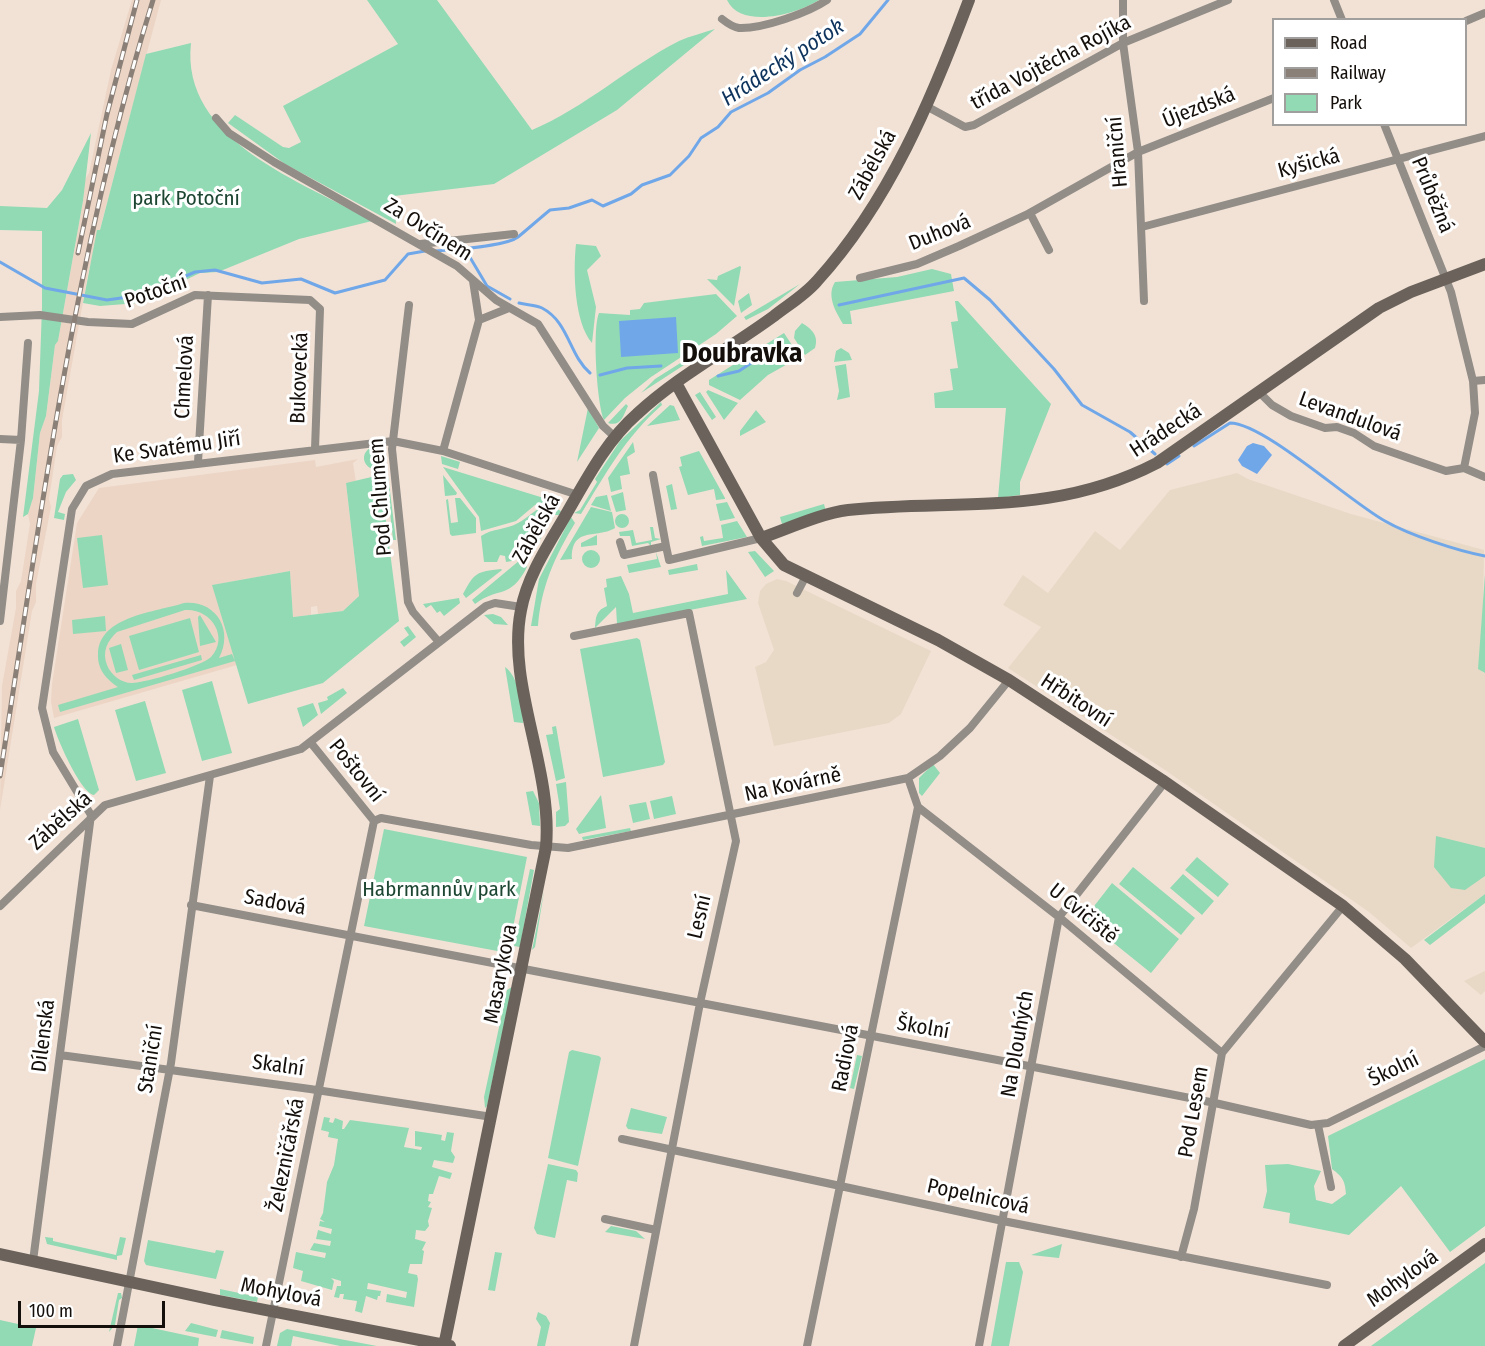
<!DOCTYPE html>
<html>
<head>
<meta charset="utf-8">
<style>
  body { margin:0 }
  #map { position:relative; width:1485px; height:1346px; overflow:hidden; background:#f2e2d6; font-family:"Fira Sans Condensed",sans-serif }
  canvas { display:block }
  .legend { position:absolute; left:1272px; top:18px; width:195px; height:108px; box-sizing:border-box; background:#fff; border:2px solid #a19f9d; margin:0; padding:8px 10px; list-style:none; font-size:18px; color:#140f0b }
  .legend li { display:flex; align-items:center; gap:12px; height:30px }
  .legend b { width:30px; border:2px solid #a19f9d }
  .scale { position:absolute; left:18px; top:1301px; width:147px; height:27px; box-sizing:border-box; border:3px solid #140f0b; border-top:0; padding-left:8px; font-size:18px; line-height:21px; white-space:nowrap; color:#140f0b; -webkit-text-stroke:4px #fff; paint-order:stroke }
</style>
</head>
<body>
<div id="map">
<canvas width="1485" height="1346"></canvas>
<ul class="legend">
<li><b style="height:8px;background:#6b635b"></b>Road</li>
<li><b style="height:8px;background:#8b8078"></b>Railway</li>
<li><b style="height:16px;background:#92dab4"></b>Park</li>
</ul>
<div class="scale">100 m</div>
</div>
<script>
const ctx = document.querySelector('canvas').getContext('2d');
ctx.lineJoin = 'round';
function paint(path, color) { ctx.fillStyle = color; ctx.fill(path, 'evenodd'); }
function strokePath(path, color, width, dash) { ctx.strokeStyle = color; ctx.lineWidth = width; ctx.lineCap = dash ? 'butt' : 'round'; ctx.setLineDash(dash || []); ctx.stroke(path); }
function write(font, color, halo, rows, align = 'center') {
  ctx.font = font + ' "Fira Sans Condensed",sans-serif'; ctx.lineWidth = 6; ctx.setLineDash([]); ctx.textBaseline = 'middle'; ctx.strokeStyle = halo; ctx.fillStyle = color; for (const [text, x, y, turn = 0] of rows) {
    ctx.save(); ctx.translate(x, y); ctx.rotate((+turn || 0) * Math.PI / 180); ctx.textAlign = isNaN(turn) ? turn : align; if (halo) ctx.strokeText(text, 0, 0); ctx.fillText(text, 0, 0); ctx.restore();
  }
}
paint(new Path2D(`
  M1237,473L1248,479L1351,514L1484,550L1482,672L1485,673V894L1411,948L1369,912L1165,770L1008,668L1041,627L1003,605L1023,575L1048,593L1095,531L1120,550L1170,490Z
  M777,579L786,581L931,651L901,714L889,723L774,746L755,667L766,662L774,650L758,603L760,591L766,584Z
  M1485,971V991L1481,995L1464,981Z`), '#e8d9c6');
paint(new Path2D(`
  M132,0H161L88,274L62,420V437L57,446L49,499L51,507L36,584V602L32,611L0,810L2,686L16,608V591L21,581L30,524L28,514L33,498L40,433L46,416L55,345L58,341L83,201L84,181L89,173L111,70Z
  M358,459L353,463L356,482L346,484L359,596L343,611L318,614L317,606L311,607V615L293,617L290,571L213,585L237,665L54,718L51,702L52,684L77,523L99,488L315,460L316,467Z`), '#ecd5c5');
paint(new Path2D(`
  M367,0H437L532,130C586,107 628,67 679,41C690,36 703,33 715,29L617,110L494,184L394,196L396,224L285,164L228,123L235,115L283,147L289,148L301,142L283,106L398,44Z
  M727,0H819C798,14 741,30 727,0Z
  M191,43C180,141 304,182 372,221L299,239L218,272L200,273L138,303L100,306L83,303L97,230H100L146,54Z
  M91,133L83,201L58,341L55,345L46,416L40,433L33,498L28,514L23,517L39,391L42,307V231L0,230V206L47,208L62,190Z
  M576,244L596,246L601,256L587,270L596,307L592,343C574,322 573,271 576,244Z
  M740,266L741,267L734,306L707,279L717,280L718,276Z
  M932,269L951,274L954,291L850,311L852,324H843C836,312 826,296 835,282L897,277Z
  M800,284L768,309L746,320L744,317Z
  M749,293L752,305L741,313L738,301Z
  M716,294L737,316L716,334L651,377L625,398L604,420C597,404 592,329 599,313L630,315V310L640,309L644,303Z
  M955,301H958L1051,404L1020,482V495L998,498L1006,408H935L934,393L953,390L950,369L958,368L951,322L958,321Z
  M802,323C812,329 819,336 815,348L805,355L794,338L795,331Z
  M784,333L800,357L768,375L740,400L709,385V380Z
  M841,348L849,353L852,360L834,362L836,351Z
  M701,350L704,352L641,393L655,379Z
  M846,364L850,397L837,400L839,391L835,366Z
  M708,390L738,403L724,420L706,392Z
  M700,392L716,417L712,420L695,395Z
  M661,402L662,405C626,436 605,475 581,514L574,513L580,510L597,482L595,479L620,441Z
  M626,404L628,406C623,416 621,427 608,423Z
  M670,405L674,406L680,420L647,426Z
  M588,408L599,428L577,462Z
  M756,410L766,422L740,436V431Z
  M633,442L635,452L627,457L630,474L620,476L622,489L611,492L608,478Z
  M364 458a11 11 0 1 1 22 0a11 11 0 1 1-22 0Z
  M699,451L725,498V499L716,500L714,489L688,495L679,467L682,466L680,457Z
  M441,456L460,462L458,469L442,464Z
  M443,467L547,499L548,501L535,505L516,521L481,531L479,517Z
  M73,474L76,480L66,492L58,512L65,514L64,520L54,518L60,479L63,475Z
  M380,475L399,621L323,683L248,704L212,585L290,571L293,617L343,611L359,596L346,483Z
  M386,475H388L396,540H393Z
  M443,475L457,493L456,495L445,496Z
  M672,484L677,509L671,510L666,486Z
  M623,492L626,510L616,512L611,496Z
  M607,495L611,511L591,505L596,497Z
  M455,498H460L476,518V533L452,536L450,534L446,500L448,499L451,523L458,522Z
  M727,502L735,518L720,521L716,504Z
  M824,504L826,512L782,524L780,517Z
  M547,505L550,507L526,545L512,561L506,562L505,556L500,555L497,562H484L481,536C493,528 506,530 518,523C529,517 535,509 547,505Z
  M591,507L612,512L615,528C597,539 571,526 572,559L560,560Z
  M555,508L561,511L559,515H554L539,541L537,538Z
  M615 521a7 7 0 1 1 14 0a7 7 0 1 1-14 0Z
  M571,517L575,523C555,556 541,587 538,626H531L539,579Z
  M737,521L747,537L702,546L700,537L703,536L704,541L723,538L721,525Z
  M650,527H653L655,538L661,539L651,542V546L648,543L632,546L630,536H620L619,532L633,530L636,543L652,540Z
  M102,535L108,585L83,588L77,538Z
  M597,535V545L581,547V543Z
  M536,541L537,543L525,563L527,567C510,600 499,586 475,604L472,600L520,560Z
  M582 559a9 9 0 1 1 18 0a9 9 0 1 1-18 0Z
  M755,551L757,553L774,571L765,577L748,552Z
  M656,552L661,567L629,573L627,565L657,559Z
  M697,564L698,570L669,575L668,570Z
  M501,569L502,570L466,598L463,594C475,572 476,572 501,569Z
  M726,570L747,599L617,624L616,607L595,628C596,616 596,611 607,606L604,588L607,587L606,579L621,576L629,594L633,613L728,594Z
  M1485,574V673L1478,669Z
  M459,598L460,603L444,616L440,611L437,613L431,605L426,608L423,604Z
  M184,603C216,600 234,630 219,658L232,654L235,661L60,712L58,705L118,687C106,679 97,669 98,653C100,616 156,612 184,603ZM185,610C210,608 230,636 211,657C202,666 145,683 132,683C121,683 111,675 107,665C102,652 107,641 117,632Z
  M493,614L501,617L508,625L494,624L484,615Z
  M200,615L216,642L200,646L198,617Z
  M105,616L106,631L73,634L72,620Z
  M190,618L199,652L139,670L129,636Z
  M408,626L416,637L404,647L400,642L409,635L404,628Z
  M637,638L640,640L665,762L663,765L603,777L580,649Z
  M121,644L128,670L116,673L109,648Z
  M201,655L202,660L134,680L132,675Z
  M505,667C519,677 523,706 523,723L514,722Z
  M212,681L232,753L202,761L182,690Z
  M343,688L347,693L321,714L318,703L328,700L327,697Z
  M145,701L166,773L136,781L115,710Z
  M313,703L318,715L303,727L297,708Z
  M78,719L99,790L94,795C81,793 58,741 54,727Z
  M556,726L565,778L556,781L546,735L553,734L552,727Z
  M933,764L940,773L922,796L919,793V778Z
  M566,782L569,822L565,826L556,827V812L560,809L556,784Z
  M533,791L539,803L540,826L532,825L526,792Z
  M601,795L606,828L579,834L576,829Z
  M672,796L676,814L654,819L650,801Z
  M646,802L650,819L633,823L629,805Z
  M630,828L631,831L583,840L582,837Z
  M384,829L527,857L508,953L364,926Z
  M1436,836L1485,848V876L1465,890L1451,888L1434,867Z
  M1197,857L1229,884L1218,897L1185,870Z
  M1133,867L1195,918L1181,935L1119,884Z
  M530,869L534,870L520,947L514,946Z
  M1183,874L1214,901L1202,915L1170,888Z
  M1112,883L1179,939L1151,973L1084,919Z
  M544,891L535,947L532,950Z
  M1485,894V903L1430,945L1424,940Z
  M512,987L487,1106L485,1108L484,1097L507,990Z
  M572,1050L599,1056L601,1058L578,1166L548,1158L569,1052Z
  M857,1055L862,1056L854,1089L850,1088Z
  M1485,1059V1226L1450,1252L1401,1186L1349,1235L1289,1223L1290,1213L1263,1208L1267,1191L1265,1165L1288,1164L1321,1171L1314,1186L1316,1200L1332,1204L1346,1194C1345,1181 1343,1177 1332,1169L1328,1136Z
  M631,1108L667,1117L662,1134L628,1129L626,1126Z
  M324,1117L330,1118L329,1122L333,1123L335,1118L343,1121L342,1129H344L350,1120L409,1128L404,1147L421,1150L422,1147L415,1146V1131L442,1135L441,1140L445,1141L447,1132L454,1133L451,1151L455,1157L453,1163L434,1160L432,1167L452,1173L450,1179L439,1176C437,1182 435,1188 433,1194H429L428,1201L431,1202L428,1207L432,1208L428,1221L429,1226L425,1231L416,1230L415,1239L426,1242L422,1250L424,1251L422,1264H410L408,1273L417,1275L418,1279L414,1307L386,1302L387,1294L406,1298L407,1292L368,1283L367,1289L381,1291L380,1296H378L377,1300L366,1296L362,1313L355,1311L357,1301L343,1299L344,1294H340L339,1298L334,1297L337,1286H341V1281L331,1278L334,1281L332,1290L301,1281L303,1271L293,1268L296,1252L325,1258L326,1253L310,1250L314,1243L330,1246L331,1241L316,1239L318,1230L331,1234L332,1229L319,1226L320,1221L325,1222L320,1219L323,1213L327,1182L334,1165L338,1139L328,1137L329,1132L321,1130Z
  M548,1164L576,1170L578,1173L577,1182L567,1180L555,1238L537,1234L534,1228Z
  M611,1226L636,1231L645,1239L605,1232Z
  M45,1237L53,1238V1241L116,1255L120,1237L126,1238L122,1255L117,1256V1260L47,1244Z
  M148,1240L215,1253L216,1250L224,1251L216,1279L146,1265L144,1261Z
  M1062,1244L1059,1258L1031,1255Z
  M495,1252L502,1253L495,1291L488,1290Z
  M1006,1262H1019L1023,1272L1009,1346H991Z
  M1485,1263V1346H1371Z
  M220,1289L258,1297L257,1302L220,1295Z
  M118,1293H121L122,1298L119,1300L115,1325L109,1332Z
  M538,1312L546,1316L550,1323L545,1346H537L541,1327L536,1319Z
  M0,1320L36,1328L32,1346H0Z
  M191,1323L218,1330L216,1337L185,1331Z
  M138,1325L199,1338L198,1346H134Z
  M287,1329L292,1330L377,1346H340L293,1336L291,1346H277L280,1333Z
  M222,1330L254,1337L253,1344L220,1338Z`), '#92dab4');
paint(new Path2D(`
  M676,317L678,353L621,357L619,321Z
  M1253,443L1264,446L1272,455L1257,474L1242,466L1238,460L1247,446Z`), '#70a7e9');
strokePath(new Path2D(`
  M465,249L487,286L510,299
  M435,251C451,250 506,246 518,237C529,228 539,219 550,210L569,208L592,200L603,206L631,194L642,185L670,175L689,156L701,138L718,127L731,112L768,93L800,70L825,57L860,34L888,0
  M0,262L45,288L107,300L142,295L195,272L215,270L262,283L301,279L335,293L385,280L408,254L425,251
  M519,303C527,305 536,305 542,308C569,322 569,355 590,373
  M839,305L964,278L990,300L1054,369L1082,405L1130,432L1155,454
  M600,375L627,368L661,366
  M718,376L739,371L782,343
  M1194,446L1230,423C1264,423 1350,502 1385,521C1409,535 1458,551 1485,556
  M1167,464L1179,456`), '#70a7e9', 3);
strokePath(new Path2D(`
  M1123,0V43L1138,152L1144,301
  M1334,0L1342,20
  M722,19C727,23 733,27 739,28C762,29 808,13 827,0
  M1466,21L1485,13
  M926,106L965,127L974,125L1123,43L1228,0
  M216,118L229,133L274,162L457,266L496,300L538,324L603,426L615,437
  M1384,124L1451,292L1473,381L1475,413L1464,468
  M1030,213L1049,250
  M1142,227L1485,136
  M420,244L514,234
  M860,278L917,264L959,246L1026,215L1138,152L1274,98
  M409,305L392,449L408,602L413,612L438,641
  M0,317L40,315L88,322L132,324L195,295L310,300L320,309L315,449
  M479,320L509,308
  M1473,381L1485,380
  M1259,392L1272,405L1291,416L1325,428L1337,427L1354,433L1374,446L1446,471L1464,468L1485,477
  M0,439L21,440
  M443,451L479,320L473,281
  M198,462L208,295
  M653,475L666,546
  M620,542L624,555L666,546L669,560L761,538
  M797,593L806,576
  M0,621L21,440L28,343
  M574,636L689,613L736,841L700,1003L634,1346
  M311,743L374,821
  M918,807L1059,917L1222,1053
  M91,815L53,752L42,708L72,509L86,486L112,474L393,441L443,451L578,495
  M374,821L381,818L531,845L568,848L908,778L940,756L970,728L1009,680
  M191,905L1039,1068L1215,1103L1311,1125L1328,1123L1485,1046
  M0,906L105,805L301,749L486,606L495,603L521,607
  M60,1055L310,1089L492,1117
  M1318,1125L1331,1187
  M622,1139L1003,1221L1327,1285
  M605,1219L656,1230
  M1181,1257L1194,1209L1222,1053L1343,906
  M33,1261L91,815
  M117,1346L171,1063L210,776
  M266,1346L374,821
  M807,1346L918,807L908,778
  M979,1346L1059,917L1165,782`), '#928d87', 8);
strokePath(new Path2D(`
  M676,383L761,538L784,565L938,640L1009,680L1162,780L1343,906L1405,959L1485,1042
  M761,538C787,529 822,513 848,510C958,499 1053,517 1157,463L1379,308L1411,292L1485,264
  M0,1254L214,1300L450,1346
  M444,1346L546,847C553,767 506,685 521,610C527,577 547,547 564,518C585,482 605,442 637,414C678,376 729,349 774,316C788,305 805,295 817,281C889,202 932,99 969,0
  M1344,1346L1485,1244`), '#6b635b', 12);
const rail = new Path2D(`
  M78,253L107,114L137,0
  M0,776C41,516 74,253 153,0`);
strokePath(rail, '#8b8078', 5);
strokePath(rail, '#fff', 3, [9]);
write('21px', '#140f0b', '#fff', [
  ["třída Vojtěcha Rojíka",1051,63,-28],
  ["Újezdská",1199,108,-22],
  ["Hraniční",1118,152,-95],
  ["Kyšická",1309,164,-15],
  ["Zábělská",873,165,-61],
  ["Průběžná",1432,195,68],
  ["Za Ovčínem",428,230,32],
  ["Duhová",940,233,-22],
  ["Potoční",156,292,-19],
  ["Chmelová",185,377,-87],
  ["Bukovecká",300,378,-88],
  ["Levandulová",1350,417,20],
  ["Hrádecká",1166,431,-33],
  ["Ke Svatému Jiří",177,448,-8],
  ["Pod Chlumem",381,497,-94],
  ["Zábělská",537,529,-61],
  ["Hřbitovní",1076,701,33],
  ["Poštovní",356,771,51],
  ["Na Kovárně",793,785,-12],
  ["Zábělská",61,821,-42],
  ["Sadová",275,903,11],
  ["U Cvičiště",1083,914,39],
  ["Lesní",700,917,-77],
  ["Masarykova",501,974,-79],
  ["Školní",923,1028,10],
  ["Dílenská",44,1036,-83],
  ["Na Dlouhých",1018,1044,-80],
  ["Radiová",846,1058,-79],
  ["Staniční",151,1059,-81],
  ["Skalní",278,1066,8],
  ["Školní",1394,1070,-26],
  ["Pod Lesem",1194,1112,-80],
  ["Železničářská",287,1155,-79],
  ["Popelnicová",978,1197,12],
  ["Mohylová",1403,1279,-36],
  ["Mohylová",281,1293,11]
]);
write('21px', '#1d4632', '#fff', [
  ["park Potoční",186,199],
  ["Habrmannův park",439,890]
]);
write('italic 22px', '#0d335d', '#fff', [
  ["Hrádecký potok",783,63,-33]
]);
write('bold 27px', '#140f0b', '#fff', [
  ["Doubravka",742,354]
]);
</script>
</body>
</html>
